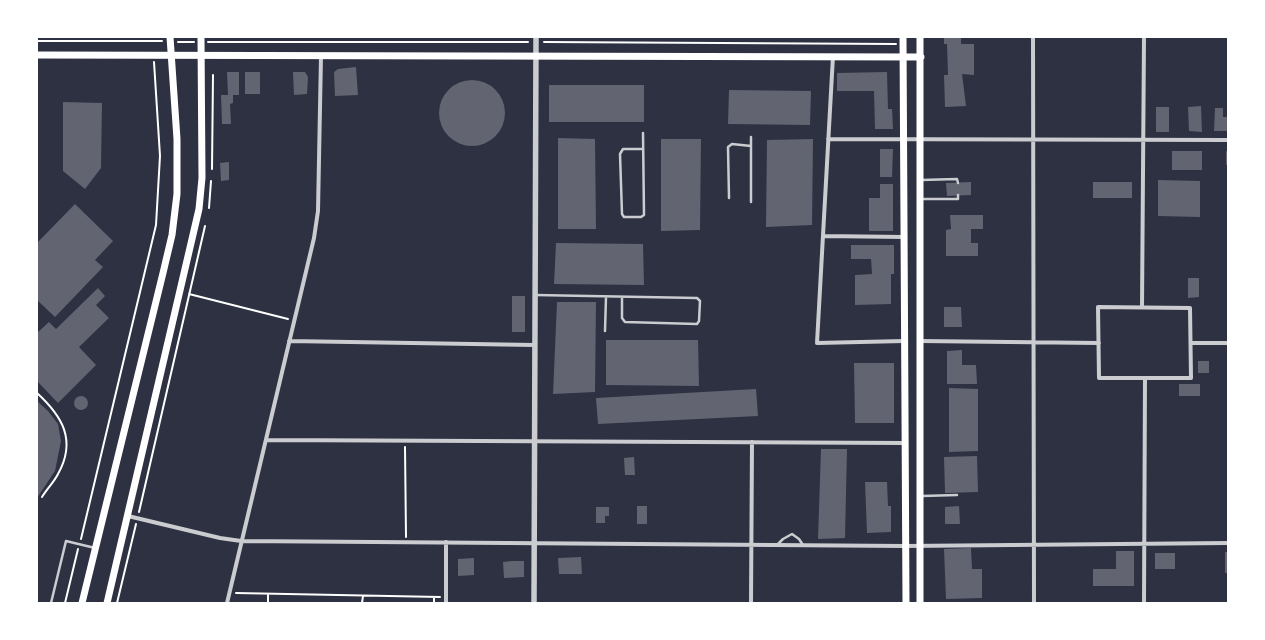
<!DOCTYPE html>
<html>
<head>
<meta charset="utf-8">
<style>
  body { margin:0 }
  #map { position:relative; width:1265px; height:640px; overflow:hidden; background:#2d3142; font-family:"Asap Condensed",sans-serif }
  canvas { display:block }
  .frame { position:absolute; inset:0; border:38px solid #fff; pointer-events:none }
</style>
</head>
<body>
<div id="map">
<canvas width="1265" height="640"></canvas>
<div class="frame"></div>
</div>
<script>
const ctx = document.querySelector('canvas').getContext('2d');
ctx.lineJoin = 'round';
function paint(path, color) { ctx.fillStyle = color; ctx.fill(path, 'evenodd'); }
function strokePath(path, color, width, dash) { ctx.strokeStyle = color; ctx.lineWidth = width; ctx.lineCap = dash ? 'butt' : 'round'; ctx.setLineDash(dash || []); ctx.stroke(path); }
paint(new Path2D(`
  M944,37H961V44H974V75L962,74L966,106L945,107L944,75H948L947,44H944Z
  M356,67L358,95L335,96L334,72L338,69Z
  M227,72H239V95H233V103L230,104L231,124H222L221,95H228Z
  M245,72H260V94H245Z
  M293,72H305L308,77L307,94L294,95Z
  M887,72L888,109H892L893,129H875L874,91H837V73Z
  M439 113a33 33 0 1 1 66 0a33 33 0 1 1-66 0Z
  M549,85H644V122H549Z
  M729,90L811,91L810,125L728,124Z
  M63,102L102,103L101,168L85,189L63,171Z
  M1201,106L1202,132L1189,131L1188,107Z
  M1156,107H1169V132H1156Z
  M1215,108H1223V117H1228V131H1214Z
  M558,138L595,139L596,229H558Z
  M661,139H701L700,230L661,231Z
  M813,139L812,225L766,227L767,140Z
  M880,149H893L892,177H880Z
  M1172,151H1202V170H1172Z
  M1226,151H1228V165H1226Z
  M229,162V180L221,181L220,163Z
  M1158,180L1200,181V217L1158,216Z
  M971,182V195L947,196L946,183Z
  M1093,182H1132V198H1093Z
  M880,184H893V231H869V198H880Z
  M75,204L113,241L95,260L103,267L55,317L37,300V243Z
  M950,215H983V229H971V243H978V256H946V230L951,229Z
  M556,243L643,244L644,285L554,284Z
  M851,245H894V274H891V304L855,305V275L872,274L871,259H851Z
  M1188,278H1199V297L1188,298Z
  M98,288L105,296L96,305L109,318L79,347L96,365L58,403L37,381V333L49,322L56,329Z
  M512,296H525V332H512Z
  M557,302H596L595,392L553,394Z
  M944,307H961L962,327H944Z
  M606,340H698L699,386L606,385Z
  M962,350V365H976L977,384H947V351Z
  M1198,361H1209V373H1198Z
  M854,363H894V423H855Z
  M1179,384H1200V396H1179Z
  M949,388L978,389V451L949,452Z
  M756,389L758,416L598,424L596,398Z
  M74 403a7 7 0 1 1 14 0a7 7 0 1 1-14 0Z
  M37,401L48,411L58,424L61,441L55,471L37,498Z
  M821,449H847L845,538L818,539Z
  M977,456L978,492L945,493L944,457Z
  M634,457L635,475H625L624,458Z
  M865,482H887L888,506H891V532L867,533Z
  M637,506H647V524H637Z
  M959,506L960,524H945V507Z
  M596,507H609V516H605V523H596Z
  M971,548L972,569H982V598L946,599L944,549Z
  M1116,551H1134V586H1093V569H1116Z
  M1225,552H1228V573H1225Z
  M1155,553H1175V569H1155Z
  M581,557L582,574H559L558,558Z
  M474,558V575L458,576V559Z
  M512,561H524V577L504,578L503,562Z`), '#626471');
strokePath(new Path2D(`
  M37,41H162
  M178,42H194
  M208,42H528
  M544,42L896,44
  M212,169L213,75
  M209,208L211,181
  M189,294L288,319
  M37,393C62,416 77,440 58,474C54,482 47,489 42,497
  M405,447L406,537
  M139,512L205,226
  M81,539L156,225L160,156L154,62
  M236,593L440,597
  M434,597V603
  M65,603L78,549
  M117,603L136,524
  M268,603V595
  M362,603L363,596`), '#fff', 2);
strokePath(new Path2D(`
  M643,133L644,215L641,217H624L622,214L620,154L623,149H643
  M751,137V202
  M921,180L957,179L958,183
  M729,198L728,147L732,144L751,146
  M921,199H958V195
  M535,295L697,298L700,301L699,321L697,324L625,322L622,318V297
  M605,331L606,297
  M922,496L957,495
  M777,545L783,539L792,534L799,539L803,545
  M51,603L66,541L95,548`), '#caccd0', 2.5);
strokePath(new Path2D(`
  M1033,37L1034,603
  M833,56L817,343L904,341
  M828,139L1228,140
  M823,236L904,237
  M1098,307L1190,308L1191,378H1099Z
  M1142,307L1144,37
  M289,341L534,345
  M920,341L1099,343
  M1191,343H1228
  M266,440L905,443
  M128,516L220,538L241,541L905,546L1228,543
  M446,542V603
  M227,603L314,238L318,211L321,56
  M751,603L752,442
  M1144,603L1145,378`), '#caccd0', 4);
strokePath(new Path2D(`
  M534,603L536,37`), '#caccd0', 5.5);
strokePath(new Path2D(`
  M903,37L906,603
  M37,55L921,57
  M920,603V37`), '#fff', 7);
strokePath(new Path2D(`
  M82,603L163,273L172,235L177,194V139L170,37
  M107,603L199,209L202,178L201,37`), '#fff', 7);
</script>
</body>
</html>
